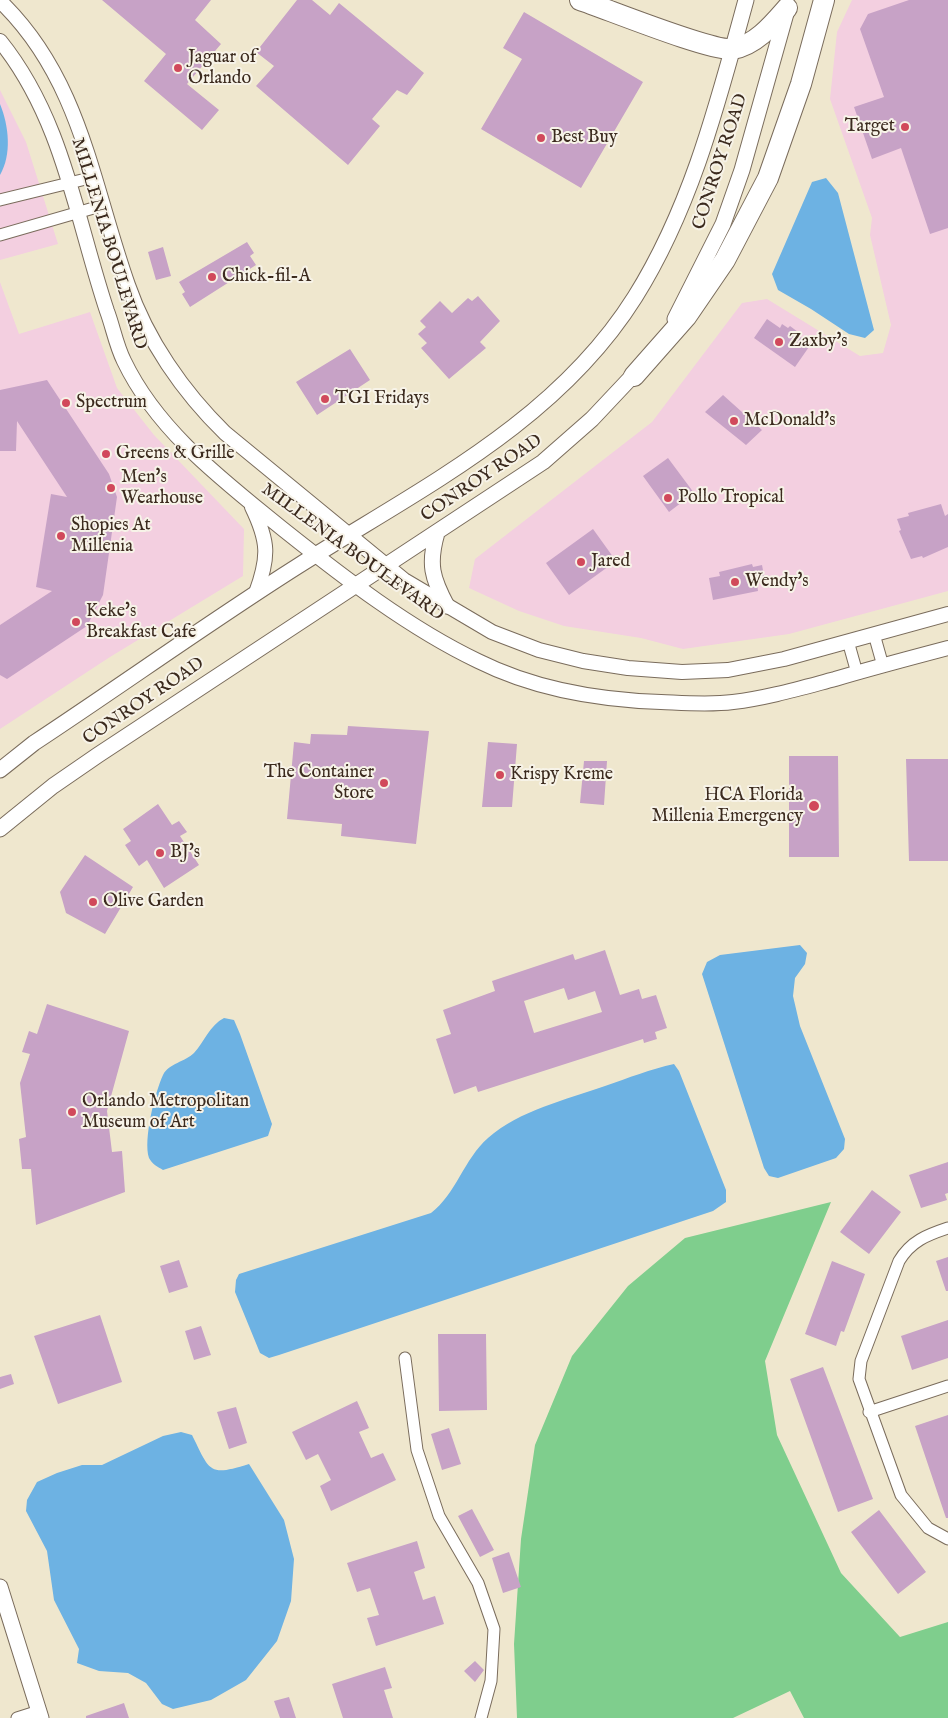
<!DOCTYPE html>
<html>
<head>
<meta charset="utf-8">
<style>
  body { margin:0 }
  canvas { display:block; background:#efe7ce }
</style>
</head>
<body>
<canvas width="948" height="1718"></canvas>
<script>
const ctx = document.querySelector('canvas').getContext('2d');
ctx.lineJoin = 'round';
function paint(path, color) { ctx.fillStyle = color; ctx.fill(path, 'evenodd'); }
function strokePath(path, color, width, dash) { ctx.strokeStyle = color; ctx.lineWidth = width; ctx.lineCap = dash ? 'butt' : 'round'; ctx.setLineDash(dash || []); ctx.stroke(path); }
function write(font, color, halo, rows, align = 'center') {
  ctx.font = font + ' "IM FELL English",serif'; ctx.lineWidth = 4; ctx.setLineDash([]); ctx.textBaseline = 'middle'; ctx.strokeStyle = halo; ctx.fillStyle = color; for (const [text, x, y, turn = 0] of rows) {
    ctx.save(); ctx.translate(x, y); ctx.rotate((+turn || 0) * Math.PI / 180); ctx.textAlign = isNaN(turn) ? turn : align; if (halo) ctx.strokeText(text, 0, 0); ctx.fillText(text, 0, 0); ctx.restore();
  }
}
paint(new Path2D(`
  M852,0H948V591L789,634L683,649L641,638L564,626L519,611L469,588L475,559L652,422L742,303L767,299L860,356L883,353L891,325L870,235L872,218L830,99L837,32Z
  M0,90L26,142L58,244L0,260Z
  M0,282L19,334L90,312L117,388L154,435L244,529L243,576L110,657L0,729Z`), '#f3cfe0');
paint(new Path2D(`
  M831,1202L765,1361L777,1435L841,1573L900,1637L948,1622V1718H804L790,1691L733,1718H517L514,1644L521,1539L535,1445L572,1356L628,1286L685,1238Z`), '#7fce8d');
paint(new Path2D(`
  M0,104C9,126 12,155 0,175Z
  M826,178L838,193L874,330L865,338L849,334L811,309L778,290L772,274L812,182Z
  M800,945L807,953L805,964L795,978L793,996L800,1026L845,1139L844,1149L836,1158L778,1178L769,1176L764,1168L702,974L707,962L720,955Z
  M224,1018L234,1020L240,1034L272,1124L268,1136L163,1170C158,1167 152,1164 149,1158C143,1140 155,1092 163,1075C169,1063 185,1062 194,1053C204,1042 210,1025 224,1018Z
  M674,1064L679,1071L726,1190V1202L713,1211L279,1355L269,1358L260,1353L235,1292L236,1280L239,1274L431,1213C456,1194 464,1159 488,1138C520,1110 566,1100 605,1086C628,1078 651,1069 674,1064Z
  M181,1432L192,1435C210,1471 208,1477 249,1464L284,1520L294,1559L291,1601L277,1641L246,1680L211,1700L173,1709L162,1704L146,1683L128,1673L99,1671L77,1663L79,1649L54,1600L47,1551L26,1511L27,1500L37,1482L57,1473L82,1465H102L163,1436Z`), '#6db2e3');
paint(new Path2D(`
  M102,0H211L195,20L221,44L187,84L219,110L202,130L144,81L166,54Z
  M297,0H312L330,15L339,3L424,73L407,95L397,90L372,119L380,126L348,165L256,86L274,66L256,52Z
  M909,0H948V228L930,234L901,148L872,159L854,107L884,97L860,29L868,14Z
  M524,12L643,82L581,188L481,129L522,59L503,48Z
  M247,242L254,253L250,256L256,265L190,307L182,294L185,292L179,282Z
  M163,247L171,276L156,280L148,252Z
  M478,296L500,321L480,342L486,348L449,379L421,348L427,343L418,334L426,327L420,321L440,301L452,313L468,298L472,301Z
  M767,319L780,328L782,324L788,328L790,326L798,332L796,334L811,344L795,367L754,338Z
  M350,349L370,380L317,415L296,382Z
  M47,380L109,474L117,497L103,595L87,626L7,679L0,675V625L52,591L36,587L51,494L67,497L17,421L16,451H0V390Z
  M723,395L762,430L746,445L705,412Z
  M668,458L694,493L669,512L643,476Z
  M941,504L945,516L948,514V547L923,558L922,556L911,559L899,531L901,530L897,519L909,516L908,513Z
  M593,529L616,561L569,595L546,563Z
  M752,564L753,567L762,565L765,581L757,583L758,591L713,600L709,578L720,576L719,572Z
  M348,726L429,731L416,844L341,836L342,824L287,819L294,742L310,744L311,734L347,735Z
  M488,742L517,744L512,807H482Z
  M789,756H838L839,857H789Z
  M906,759H948V861H909Z
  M584,761H607L604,805L580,803Z
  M158,804L172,825L179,821L187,832L180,836L199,865L164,888L147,860L139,866L125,845L131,841L123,829Z
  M85,855L133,887L105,934L66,913L60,892Z
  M605,950L620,995L639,989L642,999L656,995L667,1028L655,1032L657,1039L644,1043L643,1039L478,1092L476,1086L454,1094L436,1039L451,1034L443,1010L495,991L492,981L573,954L575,960ZM564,988L568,1000L595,991L602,1012L534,1033L524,1001Z
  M47,1004L129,1031L107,1111L112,1152L122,1151L125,1192L36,1225L31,1169H22L19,1139L26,1137L20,1083L30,1054L22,1052L29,1031L37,1034Z
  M948,1162V1193L945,1194L947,1200L921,1208L909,1175Z
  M872,1190L901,1212L869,1254L840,1232Z
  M948,1257V1291H946L936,1261Z
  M179,1260L188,1287L169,1293L160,1266Z
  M832,1261L865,1274L844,1332L841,1331L836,1346L805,1334Z
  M100,1315L122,1382L58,1404L34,1336Z
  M948,1320V1358L912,1370L901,1336Z
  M201,1326L211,1355L194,1360L185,1331Z
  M438,1334H486L487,1410L439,1411Z
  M823,1367L873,1499L838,1512L790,1379Z
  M11,1374L14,1384L0,1389V1377Z
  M357,1401L369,1428L359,1432L371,1458L383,1453L396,1480L331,1511L320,1486L331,1480L318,1454L306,1460L292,1432Z
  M236,1407L247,1443L229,1449L217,1412Z
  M948,1415V1518H946L915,1426Z
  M449,1428L461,1464L442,1470L431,1434Z
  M472,1509L494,1550L480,1557L458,1516Z
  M879,1510L926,1572L898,1594L851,1532Z
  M417,1541L425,1568L414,1572L423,1600L435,1596L444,1624L376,1646L367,1618L379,1615L370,1588L357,1592L347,1563Z
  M509,1552L521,1587L503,1593L492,1558Z
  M475,1661L484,1670L475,1682L464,1671Z
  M385,1667L392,1688L384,1690L393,1718H343L332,1684Z
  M289,1697L296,1718H280L274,1701Z
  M124,1703L129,1718H86V1716Z`), '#c7a2c6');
const minor = new Path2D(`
  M0,200L94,177
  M0,235L104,205
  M874,634L883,666
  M848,641L857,673
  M948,1228C927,1235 911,1241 899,1261L861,1361L859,1379L901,1495L928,1528L948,1539
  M405,1358L417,1450L439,1516L478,1583L494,1629L491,1681L481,1718
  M869,1412L948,1386
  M17,1718L39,1711`);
const tertiary = new Path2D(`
  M0,1C81,79 92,184 128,285C147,340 183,392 225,433L404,580L492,632L539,650L583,661L628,668L682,672L728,670L784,659L948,614
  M0,41C63,119 76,218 107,311C113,327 116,345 124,361C158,432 224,481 284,530C343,577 409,628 478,661C534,689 599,700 661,702C685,703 710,705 733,702C767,698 801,688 835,679C872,668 910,658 948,648
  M252,507C269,542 269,557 256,593`);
const secondary = new Path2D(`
  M675,319L723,224L742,170L787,10
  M437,533C428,564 432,578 447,606
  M0,770L34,743C122,685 208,623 298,566C419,489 556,423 635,297C692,206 718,102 746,0
  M0,829L53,786L98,755L543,462L592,419L640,368
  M0,1587L41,1718`);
const motorway = new Path2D(`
  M580,0C607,9 712,52 733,49C756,45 773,24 787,8
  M634,376L686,317L725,260L768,178L801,84L824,0`);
strokePath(minor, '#7a6c5c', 13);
strokePath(tertiary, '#7a6c5c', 16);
strokePath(secondary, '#7a6c5c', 17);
strokePath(motorway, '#7a6c5c', 22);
strokePath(minor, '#fff', 11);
strokePath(tertiary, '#fff', 14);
strokePath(secondary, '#fff', 15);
strokePath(motorway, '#fff', 20);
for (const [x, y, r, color] of [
  [178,68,5,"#d1495b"],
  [905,127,5,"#d1495b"],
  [541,138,5,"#d1495b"],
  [212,277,5,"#d1495b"],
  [779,342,5,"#d1495b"],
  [325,399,5,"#d1495b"],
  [66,403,5,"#d1495b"],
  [734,421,5,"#d1495b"],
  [106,454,5,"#d1495b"],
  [111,488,5,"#d1495b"],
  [668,498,5,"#d1495b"],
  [61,536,5,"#d1495b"],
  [581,562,5,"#d1495b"],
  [735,582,5,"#d1495b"],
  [76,622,5,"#d1495b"],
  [500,775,5,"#d1495b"],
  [384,783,5,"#d1495b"],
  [814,806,6,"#d1495b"],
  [160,853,5,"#d1495b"],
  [93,902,5,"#d1495b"],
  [72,1112,5,"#d1495b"]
]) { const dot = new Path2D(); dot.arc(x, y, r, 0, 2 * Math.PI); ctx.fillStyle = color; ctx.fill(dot); strokePath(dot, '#f7f3e8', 2); }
write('18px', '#3b2a1e', '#f7f3e8', [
  ["Jaguar of",188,58],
  ["Orlando",188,79],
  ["Target",895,127,"right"],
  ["Best Buy",551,138],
  ["Chick-fil-A",222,277],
  ["Zaxby's",789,342],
  ["TGI Fridays",335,399],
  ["Spectrum",76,403],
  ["McDonald's",744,421],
  ["Greens & Grille",116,454],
  ["Men's",121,478],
  ["Wearhouse",121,499],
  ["Pollo Tropical",678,498],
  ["Shopies At",71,526],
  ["Millenia",71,547],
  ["Jared",591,562],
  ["Wendy's",745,582],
  ["Keke's",86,612],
  ["Breakfast Cafe",86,633],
  ["The Container",374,773,"right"],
  ["Store",374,794,"right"],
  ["Krispy Kreme",510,775],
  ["HCA Florida",803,796,"right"],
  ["Millenia Emergency",803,817,"right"],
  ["BJ's",170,853],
  ["Olive Garden",103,902],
  ["Orlando Metropolitan",82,1102],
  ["Museum of Art",82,1123]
], 'left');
write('18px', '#3b2a1e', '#f7f3e8', [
  ["CONROY ROAD",721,162,-72],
  ["MILLENIA BOULEVARD",108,244,73],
  ["CONROY ROAD",482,479,-34],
  ["MILLENIA BOULEVARD",352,553,36],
  ["CONROY ROAD",144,702,-34]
]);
</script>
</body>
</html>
